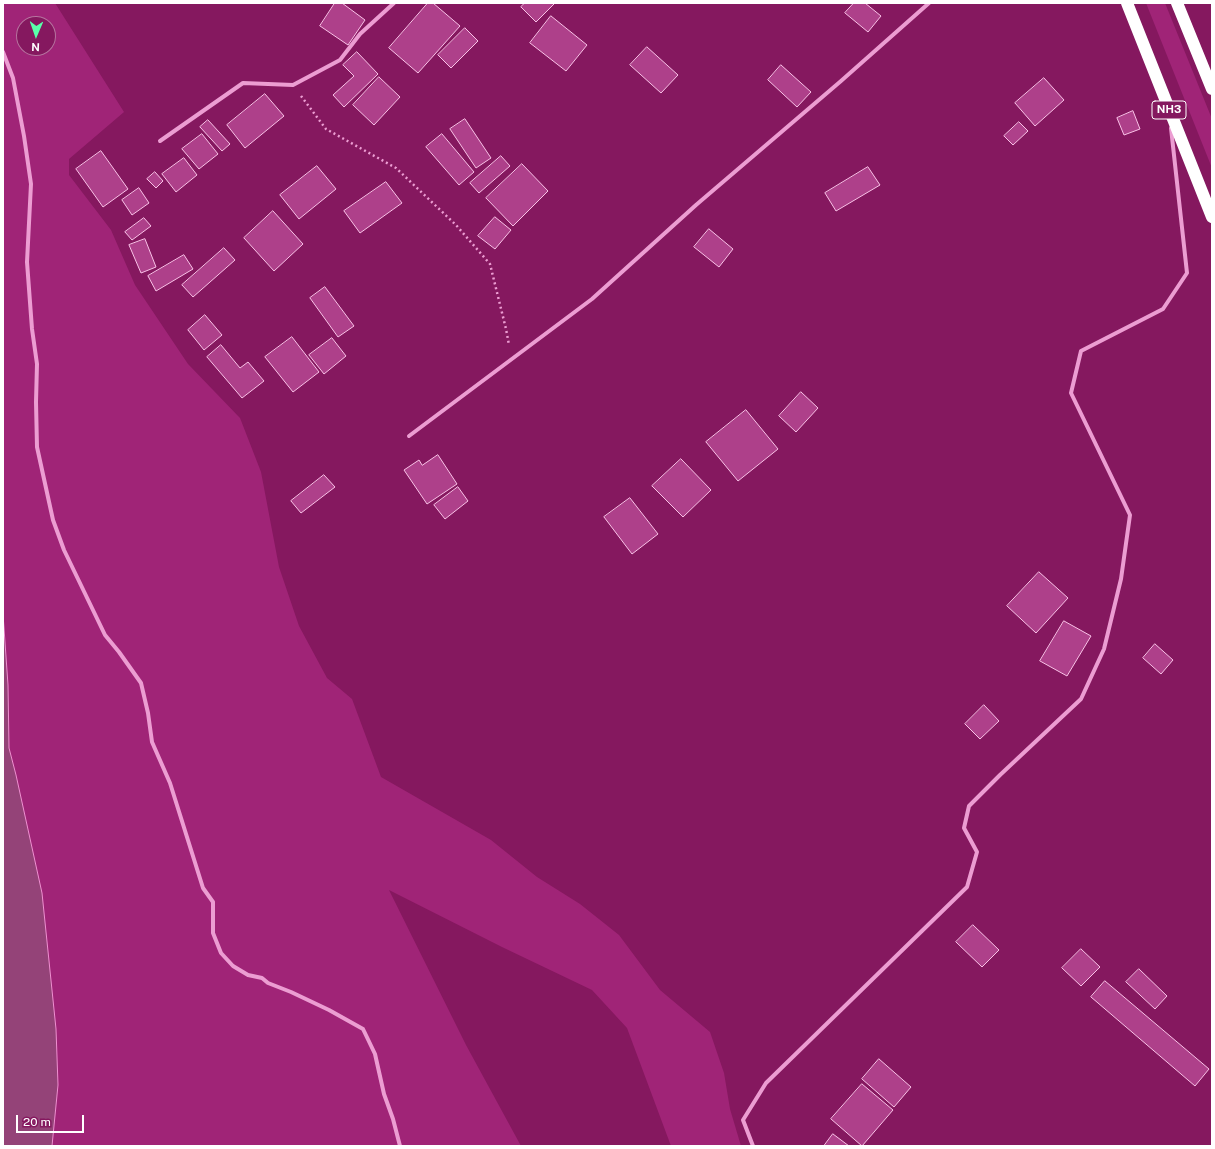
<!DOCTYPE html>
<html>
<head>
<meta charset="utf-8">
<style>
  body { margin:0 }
  #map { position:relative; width:1215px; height:1149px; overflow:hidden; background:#85185f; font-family:"Public Sans",sans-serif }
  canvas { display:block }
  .frame { position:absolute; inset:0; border:4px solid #fff; pointer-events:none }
  .north { position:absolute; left:16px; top:16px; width:40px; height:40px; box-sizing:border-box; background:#85185f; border:1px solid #b6749f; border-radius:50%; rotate:182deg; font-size:11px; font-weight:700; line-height:16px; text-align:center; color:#fff }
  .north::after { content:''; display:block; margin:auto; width:14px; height:18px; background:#59ffaa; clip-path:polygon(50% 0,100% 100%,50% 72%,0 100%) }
  .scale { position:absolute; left:16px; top:1115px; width:68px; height:18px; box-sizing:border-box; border:2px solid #fff; border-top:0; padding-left:5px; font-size:12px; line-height:14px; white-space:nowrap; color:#fff; -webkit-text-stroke:3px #85185f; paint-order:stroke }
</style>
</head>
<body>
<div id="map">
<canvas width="1215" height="1149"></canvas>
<div class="frame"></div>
<div class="north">N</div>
<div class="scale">20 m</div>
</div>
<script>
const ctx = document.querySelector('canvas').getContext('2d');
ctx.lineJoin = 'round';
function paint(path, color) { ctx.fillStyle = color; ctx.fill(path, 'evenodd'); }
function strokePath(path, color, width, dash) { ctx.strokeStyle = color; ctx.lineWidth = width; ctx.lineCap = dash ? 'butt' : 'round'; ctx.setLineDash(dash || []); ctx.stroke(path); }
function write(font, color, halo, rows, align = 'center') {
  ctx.font = font + ' "Public Sans",sans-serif'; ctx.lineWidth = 3.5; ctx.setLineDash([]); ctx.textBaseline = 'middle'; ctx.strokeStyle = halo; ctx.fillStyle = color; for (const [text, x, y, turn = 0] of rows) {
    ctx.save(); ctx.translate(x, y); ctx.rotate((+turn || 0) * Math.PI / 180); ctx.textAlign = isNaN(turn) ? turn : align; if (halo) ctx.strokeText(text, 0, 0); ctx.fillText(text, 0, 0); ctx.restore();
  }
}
paint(new Path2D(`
  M3,3H55L124,112L69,159V175L111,230L135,285L188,364L240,418L261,472L279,567L299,626L327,678L352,699L381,777L491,840L537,877L580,904L619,935L660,990L710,1032L724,1073L730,1109L741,1146H671L627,1028L592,990L502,947L389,890L466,1045L521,1146H52L58,1085L56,1029L48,963L16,775L9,748L8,685L3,614ZM24,24H48V48H24Z
  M1146,3H1165L1212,119V168Z`), '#a02477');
const water = new Path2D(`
  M3,614L8,685L9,748L16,775L42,893L56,1029L58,1085L52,1146H3Z`);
paint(water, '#944378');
strokePath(water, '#ef90d1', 1);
const building = new Path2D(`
  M335,3H342L365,20L348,45L320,26Z
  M428,3H433L460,26L418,73L389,48Z
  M525,3H555L536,22L521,7Z
  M854,3H865L881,16L868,32L845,13Z
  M551,16L587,45L566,71L530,43Z
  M465,28L478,41L451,68L438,55Z
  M647,47L678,75L661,93L630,65Z
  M357,52L378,74L344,107L333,95L354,76L343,65Z
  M781,65L811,92L797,107L768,80Z
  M379,77L400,97L374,125L353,105Z
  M1044,78L1064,100L1035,126L1015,103Z
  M265,94L284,116L245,148L227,125Z
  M1133,111L1140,129L1124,135L1117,118Z
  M465,119L491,158L476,168L450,129Z
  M208,120L230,144L222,151L200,127Z
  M1019,122L1028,131L1013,145L1004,136Z
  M202,134L218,154L199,169L182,149Z
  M442,134L474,172L459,185L426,147Z
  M101,151L128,189L103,207L76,169Z
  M501,156L510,166L479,193L470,183Z
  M184,158L197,175L176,192L162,174Z
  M522,164L548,191L513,226L486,198Z
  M317,166L336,189L299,219L280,195Z
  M868,167L880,185L836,211L825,193Z
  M155,172L163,181L156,188L147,179Z
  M386,182L402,203L360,233L344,211Z
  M139,188L149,203L132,215L122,200Z
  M273,211L303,244L274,271L244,238Z
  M495,217L511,230L495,249L478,236Z
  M144,218L151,226L132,240L125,232Z
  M709,229L733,249L719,267L694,247Z
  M145,239L156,267L141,273L129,245Z
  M224,248L235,260L193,297L182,285Z
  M184,255L193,269L156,291L148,276Z
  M325,287L354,326L338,337L310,298Z
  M205,315L222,335L204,350L188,330Z
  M292,337L319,372L293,392L265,357Z
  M332,338L346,356L324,374L309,355Z
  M221,345L240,368L248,362L264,381L242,398L207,357Z
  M801,392L818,408L796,432L779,416Z
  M746,410L778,449L738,481L706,442Z
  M438,455L457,484L427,504L404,470L419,460L422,465Z
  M681,459L711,490L683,517L652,486Z
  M324,475L335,487L301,513L291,501Z
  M458,487L468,501L445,519L434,505Z
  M630,498L658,534L632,554L604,517Z
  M1039,572L1068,598L1036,633L1007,606Z
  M1064,621L1091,636L1067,676L1040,661Z
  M1155,644L1173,660L1161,674L1143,658Z
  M984,705L999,721L980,739L965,724Z
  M973,925L999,950L982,967L956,942Z
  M1081,949L1100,967L1081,986L1062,968Z
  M1139,969L1167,996L1155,1009L1126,982Z
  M1105,981L1209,1069L1195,1086L1091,997Z
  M879,1059L911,1087L894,1107L862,1079Z
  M862,1084L893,1110L862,1146L831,1119Z
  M833,1134L849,1146H824Z`);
paint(building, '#ae408a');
strokePath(building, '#f9c2e7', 1);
strokePath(new Path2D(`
  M301,96L326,129L396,168L456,225L490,264L506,329L509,345`), '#ec9dd2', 2.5, [2, 3]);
strokePath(new Path2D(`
  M3,52L13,78L24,136L31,184L27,262L32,329L37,364L36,402L37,447L53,520L64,550L105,635L119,652L141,683L148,713L152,742L170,783L203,888L213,902V933L221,953L233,966L248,975L262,978L268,983L291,992L329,1010L363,1029L375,1054L384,1094L393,1119L400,1146
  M160,141L243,83L293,85L340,60L360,34L394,3
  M409,436L592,299L696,205L841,81L929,3
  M753,1146L743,1120L766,1083L967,887L977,852L964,828L969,806L1000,775L1081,699L1104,649L1121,579L1130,515L1071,393L1081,351L1163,309L1187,273L1171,128`), '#ec9dd2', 4);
strokePath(new Path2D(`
  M1127,3L1212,217
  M1177,3L1212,89`), '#fff', 12);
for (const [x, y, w] of [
  [1169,110,34]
]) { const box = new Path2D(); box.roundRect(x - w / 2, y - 9, w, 18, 3); ctx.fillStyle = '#85185f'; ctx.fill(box); strokePath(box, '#fff', 1); }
write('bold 11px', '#fff', null, [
  ["NH3",1169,110]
]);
</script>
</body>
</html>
